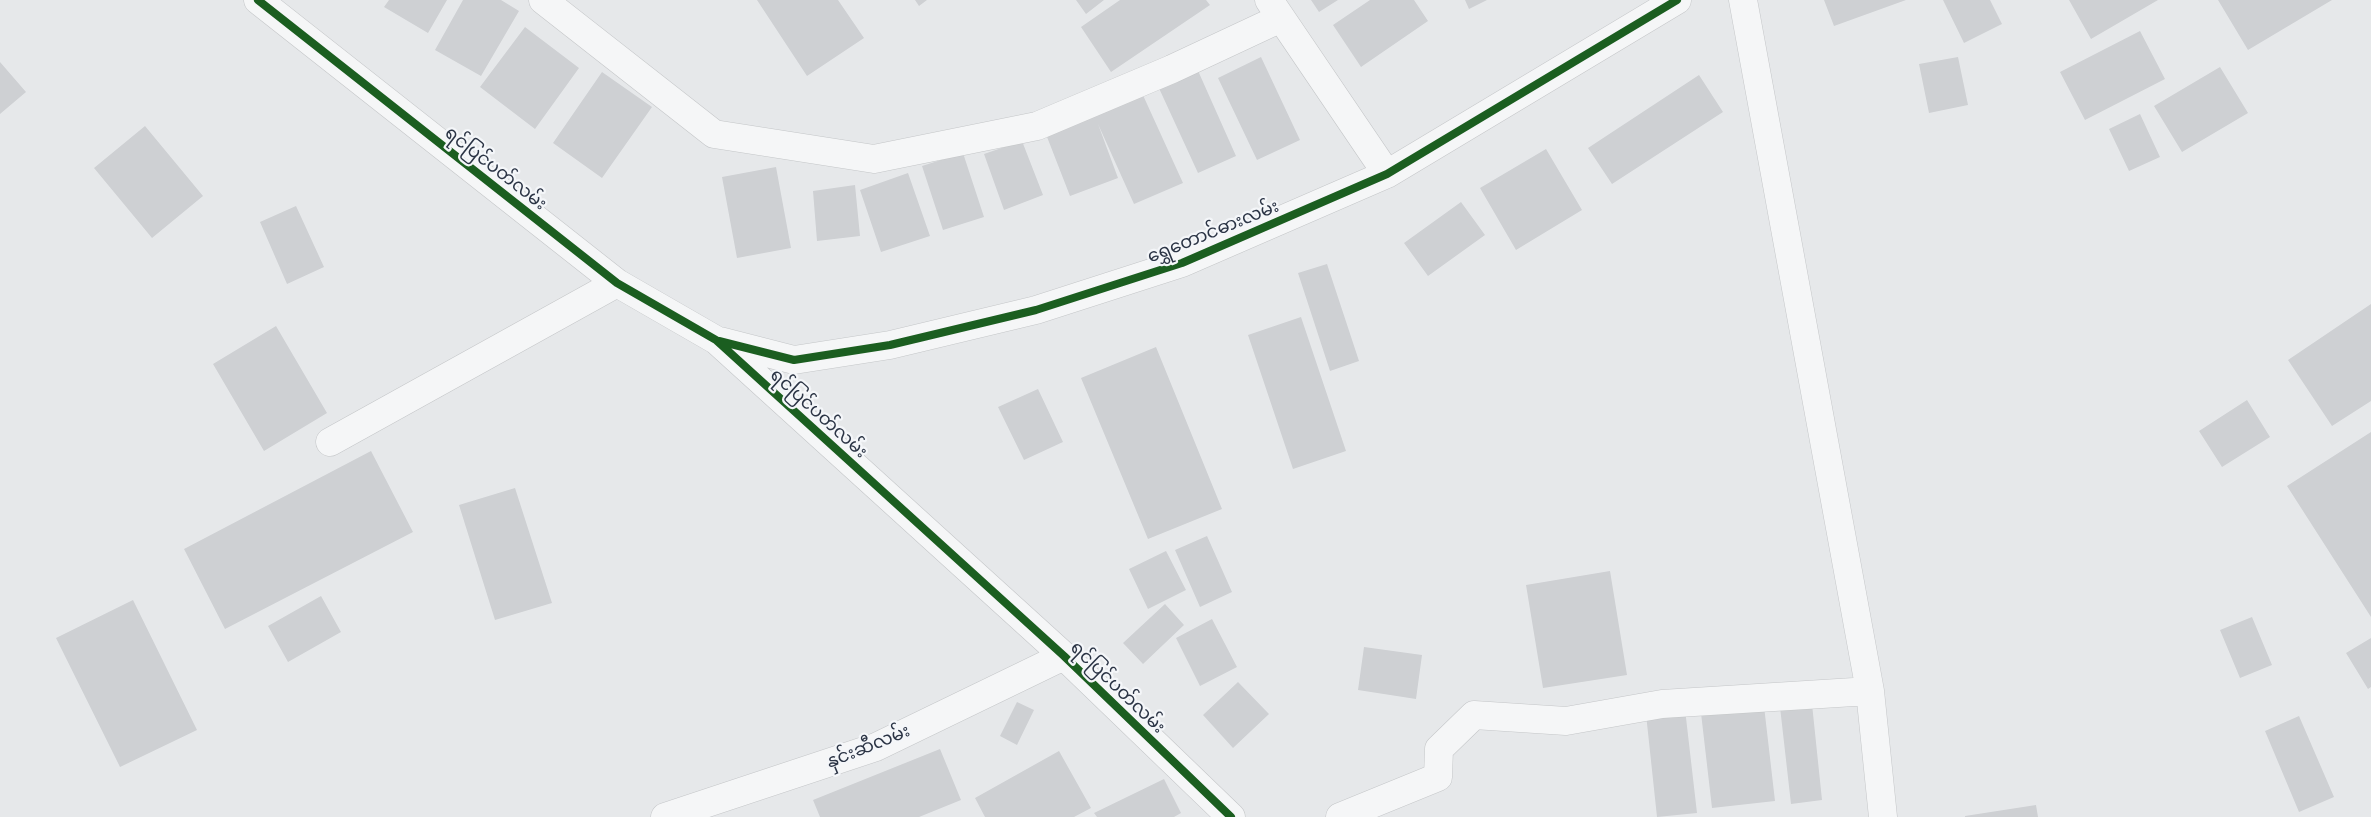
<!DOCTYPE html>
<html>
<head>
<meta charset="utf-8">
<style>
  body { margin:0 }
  canvas { display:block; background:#e6e8ea }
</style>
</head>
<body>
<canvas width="2371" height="817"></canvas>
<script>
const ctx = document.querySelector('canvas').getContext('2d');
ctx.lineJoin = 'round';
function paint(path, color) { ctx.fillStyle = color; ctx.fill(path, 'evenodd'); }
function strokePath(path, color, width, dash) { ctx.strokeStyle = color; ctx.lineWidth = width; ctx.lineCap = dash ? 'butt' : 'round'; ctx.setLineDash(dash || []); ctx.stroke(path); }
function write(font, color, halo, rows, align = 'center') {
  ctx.font = font + ' Commissioner,"Noto Sans Myanmar",sans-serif'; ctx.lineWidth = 4.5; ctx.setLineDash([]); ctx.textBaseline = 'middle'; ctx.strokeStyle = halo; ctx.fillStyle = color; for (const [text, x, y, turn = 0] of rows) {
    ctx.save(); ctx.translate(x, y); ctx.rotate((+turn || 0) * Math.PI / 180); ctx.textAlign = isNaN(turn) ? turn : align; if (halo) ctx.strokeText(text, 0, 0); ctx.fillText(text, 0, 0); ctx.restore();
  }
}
paint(new Path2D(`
  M389,0H447L428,33L384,7Z
  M463,0H501L519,11L481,76L435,50Z
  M757,0H838L864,38L807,76Z
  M915,0H927L919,6Z
  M1076,0H1104L1086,14Z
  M1120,0H1206L1210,5L1111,72L1081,27Z
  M1311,0H1338L1319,12Z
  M1370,0H1414L1428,21L1361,67L1333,25Z
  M1465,0H1487L1469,9Z
  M1824,0H1906L1834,26Z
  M1943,0H1990L2002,24L1964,43Z
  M2069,0H2158L2091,39Z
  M2218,0H2332L2248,50Z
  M525,27L579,68L535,129L480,87Z
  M2140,31L2165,79L2085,120L2060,72Z
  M1191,55L1236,156L1198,173L1152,73Z
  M1261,57L1300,140L1257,160L1218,78Z
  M1958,57L1968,105L1929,113L1919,64Z
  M0,62L26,92L0,114Z
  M2220,67L2248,113L2182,152L2154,106Z
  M602,72L652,107L602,178L553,143Z
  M1699,75L1723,112L1612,184L1588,148Z
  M1142,93L1183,183L1134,204L1098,124L1118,178L1070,196L1042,124Z
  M2140,114L2160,157L2129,171L2109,129Z
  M145,126L203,196L152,238L94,168Z
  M1022,141L1043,195L1004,210L984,154Z
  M1546,149L1582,210L1516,250L1480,188Z
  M963,153L984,217L943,230L922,166Z
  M776,167L791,248L737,258L722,177Z
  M908,173L930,236L881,252L860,190Z
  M855,185L860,236L817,241L813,191Z
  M1461,202L1485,235L1428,276L1404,243Z
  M296,206L324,267L287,284L260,222Z
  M1327,264L1359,361L1330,371L1298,273Z
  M2371,304V401L2332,426L2288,360Z
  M1301,317L1346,451L1293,469L1248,335Z
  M276,326L327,413L264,451L213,364Z
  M1156,347L1222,509L1148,539L1081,378Z
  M1038,389L1063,442L1024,460L998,407Z
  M2247,400L2270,437L2222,467L2199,431Z
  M2371,432V617L2287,486Z
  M371,451L413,532L225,629L184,549Z
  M515,488L552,603L495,620L459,505Z
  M1207,536L1232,592L1200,607L1175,550Z
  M1166,551L1186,590L1148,609L1129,569Z
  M1610,571L1627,675L1543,688L1526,585Z
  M321,596L341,632L288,662L268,626Z
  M133,600L197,730L120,767L56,638Z
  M1165,604L1184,625L1143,664L1123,643Z
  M2252,617L2272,665L2240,678L2220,630Z
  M1212,619L1237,667L1200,686L1176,638Z
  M2371,638V687L2368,689L2346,653Z
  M1364,647L1422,655L1416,699L1358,690Z
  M1238,682L1269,714L1233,748L1203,715Z
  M1017,702L1034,710L1017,745L1000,736Z
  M1812,704L1822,800L1791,804L1780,707Z
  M1764,706L1775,801L1712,808L1701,713Z
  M1685,709L1697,813L1657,817L1646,714Z
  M2299,716L2334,797L2299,812L2265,731Z
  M940,749L961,800L919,817H820L813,800Z
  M1059,751L1091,808L1074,817H985L975,798Z
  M1164,779L1181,813L1174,817H1097L1094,813Z
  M2036,805L2038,817H1965V816Z`), '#ced0d3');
const minor = new Path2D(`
  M258,0L617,283L716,340L1064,656L1231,817
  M543,0L714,134L874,159L1037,126L1172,69L1281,18
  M1269,0L1387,174
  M1743,0L1870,691L1883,817
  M720,341L794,360L890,345L1036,310L1182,263L1387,174L1677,0
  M330,442L617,283
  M665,817L876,747L1064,656
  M1340,817L1438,777L1439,749L1474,715L1566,721L1662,704L1870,691`);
strokePath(minor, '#c4c6c8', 29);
strokePath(minor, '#f5f6f7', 28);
strokePath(new Path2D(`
  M258,0L617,283L716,340L1064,656L1231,817
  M719,341L794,360L890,345L1036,310L1182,263L1387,174L1677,0`), '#1b5e20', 8);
write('18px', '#2b3445', '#f4f6f9', [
  ["ရင်ပြင်ပတ်လမ်း",496,168,38],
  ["ရွှေတောင်ဓားလမ်း",1213,231,-22],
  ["ရင်ပြင်ပတ်လမ်း",819,413,42],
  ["ရင်ပြင်ပတ်လမ်း",1118,687,44],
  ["နှင်းဆီလမ်း",868,746,-22]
]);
</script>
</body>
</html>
